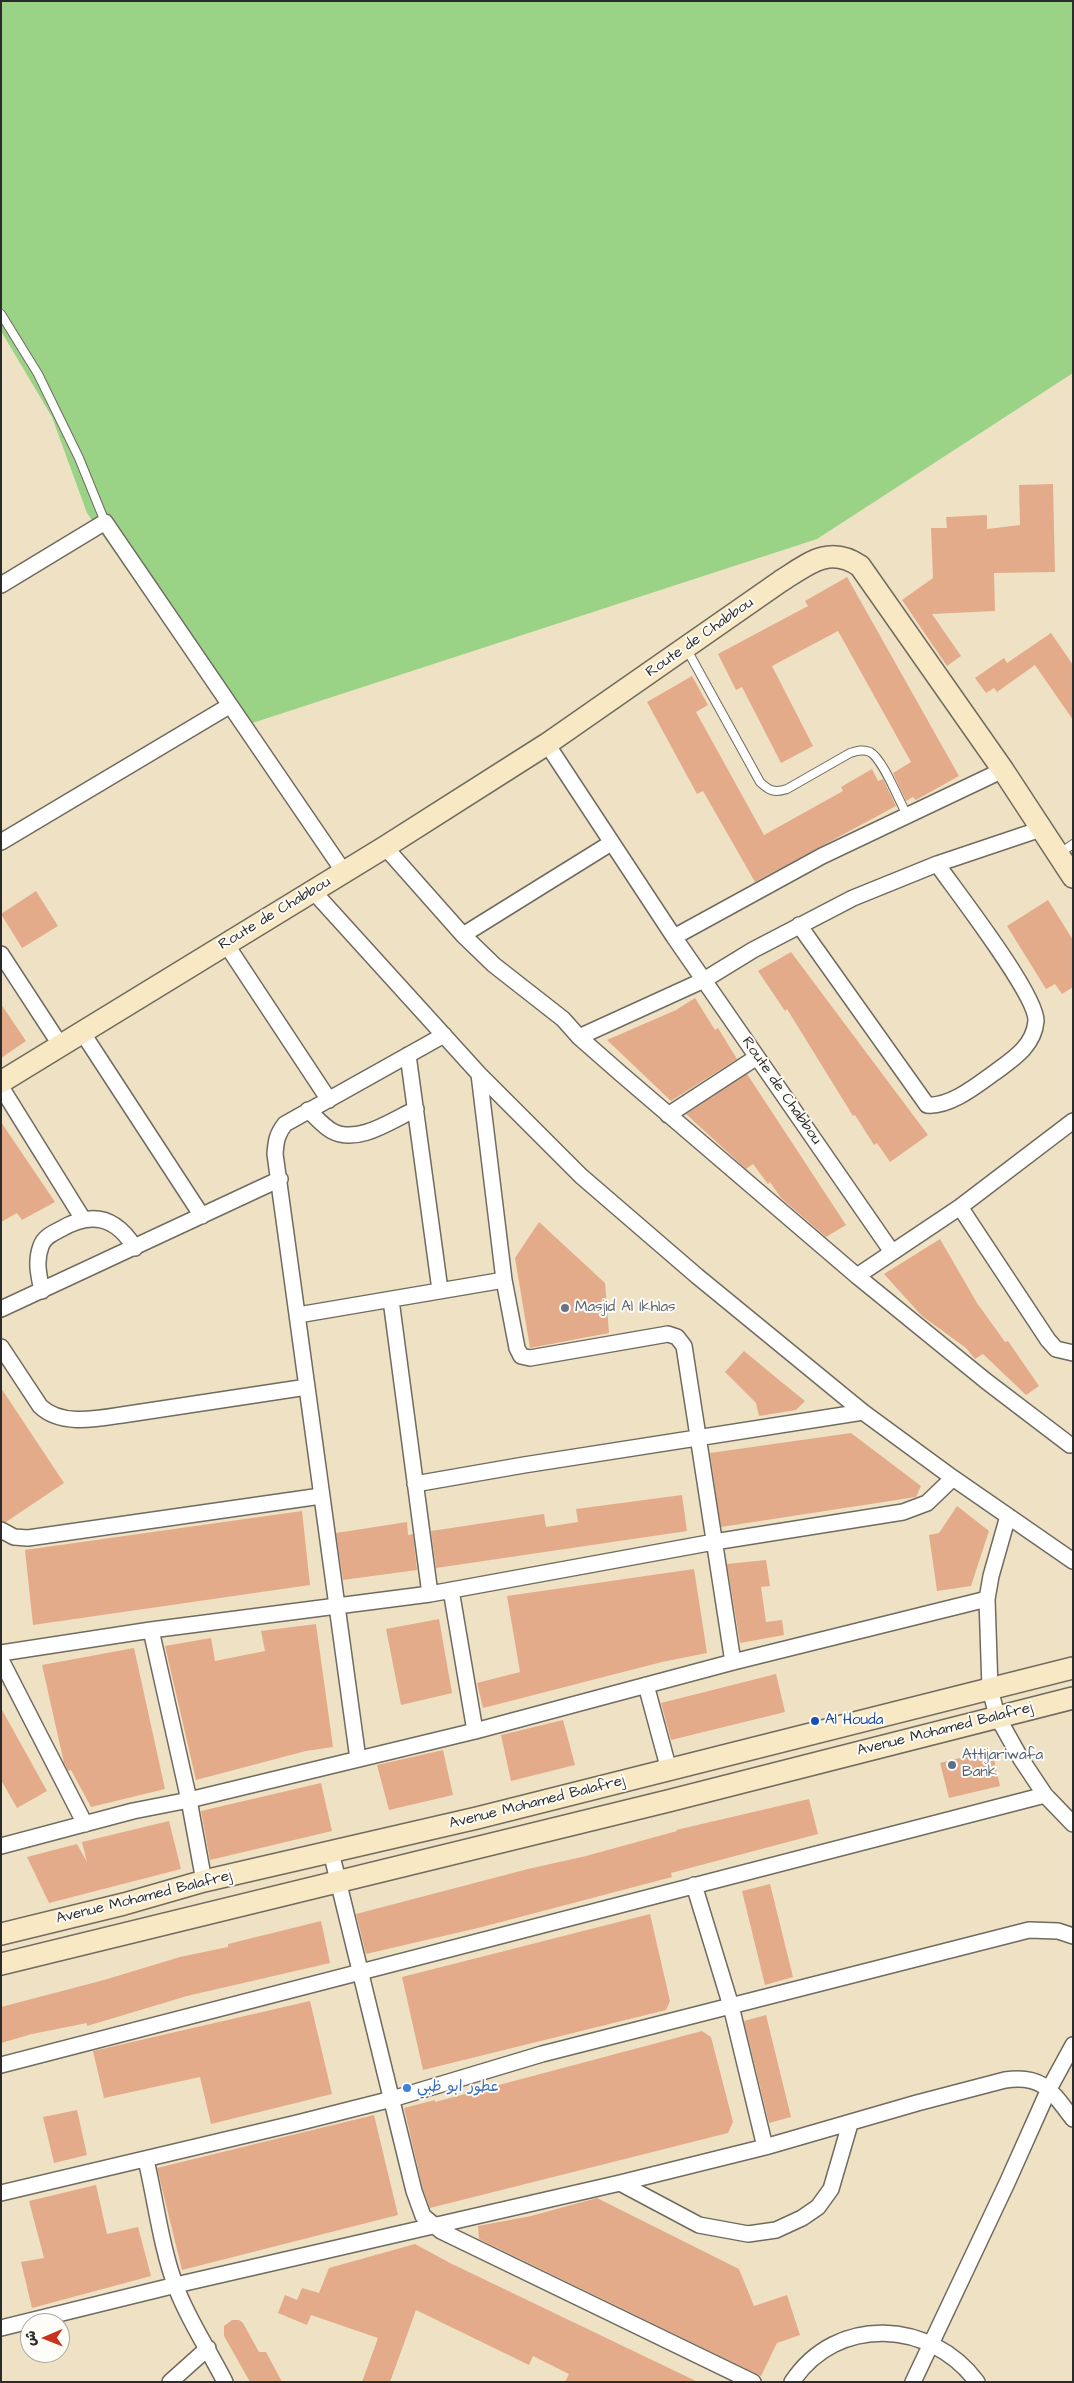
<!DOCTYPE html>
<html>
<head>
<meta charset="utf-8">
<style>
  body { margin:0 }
  #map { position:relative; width:1074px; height:2383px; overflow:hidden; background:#efe1c3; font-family:"Architects Daughter","Playpen Sans Arabic",sans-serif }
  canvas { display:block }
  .frame { position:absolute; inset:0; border:2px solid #2b2b2b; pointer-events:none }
  .north { position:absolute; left:20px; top:2313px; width:50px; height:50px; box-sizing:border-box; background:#fdfcf7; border:1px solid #a9a8a5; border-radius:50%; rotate:269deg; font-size:14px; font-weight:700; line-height:20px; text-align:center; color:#2b2b2b }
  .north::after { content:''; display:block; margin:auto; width:18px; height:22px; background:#c8321e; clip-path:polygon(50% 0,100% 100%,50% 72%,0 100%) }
</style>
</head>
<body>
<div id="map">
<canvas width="1074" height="2383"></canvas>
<div class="frame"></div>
<div class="north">ش</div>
</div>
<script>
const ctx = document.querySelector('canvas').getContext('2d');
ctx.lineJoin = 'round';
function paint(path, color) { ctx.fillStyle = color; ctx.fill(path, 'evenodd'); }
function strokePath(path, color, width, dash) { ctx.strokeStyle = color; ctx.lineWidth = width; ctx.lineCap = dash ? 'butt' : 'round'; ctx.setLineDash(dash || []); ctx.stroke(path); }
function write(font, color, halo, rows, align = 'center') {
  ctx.font = font + ' "Architects Daughter","Playpen Sans Arabic",sans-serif'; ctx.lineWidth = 4; ctx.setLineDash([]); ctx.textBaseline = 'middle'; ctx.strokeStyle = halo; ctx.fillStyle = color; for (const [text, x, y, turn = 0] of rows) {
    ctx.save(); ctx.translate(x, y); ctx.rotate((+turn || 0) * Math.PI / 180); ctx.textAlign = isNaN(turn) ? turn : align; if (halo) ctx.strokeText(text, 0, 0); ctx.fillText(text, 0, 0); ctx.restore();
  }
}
paint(new Path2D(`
  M1,1H1073V373L817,539L237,728L87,513L52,417L1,331Z`), '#9ad386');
paint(new Path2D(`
  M1053,484L1055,572L994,573L995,611L932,614L961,656L947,666L902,600L933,578L931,528H947L946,517L987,515V529L1020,525L1019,485Z
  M847,577L959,776L916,800L913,797L906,801L893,773L911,762L838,631L772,666L813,746L781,763L742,687L736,690L718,654L808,606L805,601Z
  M1051,633L1073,665V720L1035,665L997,692L994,688L986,693L975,678L1004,658L1007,663Z
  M692,676L708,705L696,712L764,835L843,791L841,787L872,769L878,781L883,779L896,806L755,882L703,791L697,794L647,702Z
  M36,891L58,926L22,948L1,914Z
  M1048,900L1073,940V987L1062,994L1055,984L1046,989L1007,926Z
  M791,952L928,1135L890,1162L877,1143L874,1145L855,1115L853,1116L787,1009L785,1011L758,971Z
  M695,998L715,1030L718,1028L737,1059L671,1101L607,1040L676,1010Z
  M1,1004L26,1041L1,1058Z
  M747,1074L846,1225L826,1237L781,1198L770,1182L768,1184L753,1164L746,1169L686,1114Z
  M1,1122L55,1202L22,1220L17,1213L1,1222Z
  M539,1222L605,1283L609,1333L530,1348L515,1258Z
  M940,1239L977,1303L1005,1342L1008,1341L1039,1386L1026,1395L983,1354L975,1359L966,1348L922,1316L884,1274Z
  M744,1351L779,1380L805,1401L796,1410L759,1416L756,1403L725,1372Z
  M1,1388L64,1483L6,1522L1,1521Z
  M851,1433L921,1486L916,1497L721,1527L710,1453Z
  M682,1495L687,1531L436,1568L431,1531L544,1514L546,1527L578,1522L576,1509Z
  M957,1506L989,1531L971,1586L937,1591L929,1535L939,1533Z
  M302,1511L310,1585L33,1625L25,1550Z
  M407,1522L408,1535L413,1534L417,1570L343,1580L336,1533Z
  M766,1560L770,1586L761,1587L766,1622L782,1620L784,1635L740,1643L727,1564Z
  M694,1569L707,1653L662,1662L483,1708L477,1683L520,1672L507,1596Z
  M439,1619L452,1693L401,1705L386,1629Z
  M316,1624L333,1747L306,1751L196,1780L165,1646L211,1638L215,1661L265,1651L261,1631Z
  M134,1648L165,1789L91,1807L71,1770L68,1771L64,1763L42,1665Z
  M776,1674L785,1712L671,1740L661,1703Z
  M1,1708L47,1791L17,1808L1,1780Z
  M563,1720L575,1765L511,1781L501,1735Z
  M443,1750L453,1795L389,1810L377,1765Z
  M992,1750L1000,1786L949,1798L940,1763Z
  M321,1783L332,1831L210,1860L201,1811Z
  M809,1799L818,1834L671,1873L672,1877L482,1927L366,1954L356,1914L528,1869L586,1856L677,1831L676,1830Z
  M169,1821L181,1869L49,1903L27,1857L77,1844L87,1862L82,1842Z
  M770,1884L793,1977L765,1985L742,1891Z
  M650,1914L670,2001L666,2010L423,2070L402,1977Z
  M321,1921L330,1963L187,1996L87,2026V2023L32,2034L1,2043V2007L104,1980L180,1957L228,1947V1944Z
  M310,2001L332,2094L211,2124L200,2077L104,2098L93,2051Z
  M766,2015L791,2117L769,2123L744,2021Z
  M702,2031L711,2037L733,2122L728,2133L430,2208L423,2189L404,2108L435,2100V2102Z
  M77,2110L87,2155L54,2163L43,2117Z
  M374,2115L398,2215L182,2270L157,2168Z
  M96,2185L107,2234L138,2227L151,2276L32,2308L21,2262L44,2258L29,2201Z
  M597,2198L739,2269L754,2306L787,2295L800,2335L777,2343L761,2376L479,2239L478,2226L531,2216Z
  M415,2244L450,2263L698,2382H565L569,2374L533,2356L529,2365L416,2310L390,2382H362L378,2338L311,2315L307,2325L278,2313L285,2295L297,2300L302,2288L319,2293L329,2268Z
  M232,2320H239L243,2323L259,2352H266L282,2382H250L224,2336V2326Z`), '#e4ab8b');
const lane = new Path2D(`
  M1,314L38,374L79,458L105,522
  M686,648L760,782C769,791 775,793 787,789L850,753C857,751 863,749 870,752C883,759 899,801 907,815
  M1060,853L1073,844`);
const street = new Path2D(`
  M1,585L105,522L344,872
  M547,744L674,937L892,1252
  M1,842L229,706
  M385,847L463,935L494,965L563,1019L579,1037L620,1073L857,1276L986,1381L1070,1445
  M313,891L479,1074L581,1176L697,1276L863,1412L953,1478L1073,1561
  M799,925L927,1105C950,1107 976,1086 994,1073C1013,1059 1034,1046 1036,1021C1037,995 956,891 937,864
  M463,935L611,843
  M674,937L822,856L1003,770
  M226,944L329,1100
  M1,954L61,1046
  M82,1032L202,1216
  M579,1037L704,980L753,950L853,898L937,864L1041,829
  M408,1055L440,1290
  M479,1074L504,1280L517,1348L521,1356L530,1358L668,1334L677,1337L684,1346L733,1662
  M1,1087L83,1219
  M308,1110C316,1117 323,1126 332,1131C358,1145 392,1120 416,1109
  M668,1115L757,1057
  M960,1207L1048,1340L1056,1349L1073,1353
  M857,1276L960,1207L1073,1121
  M42,1291C39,1276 35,1262 41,1246C44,1237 53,1233 61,1229C92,1211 116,1217 135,1248
  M391,1300L430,1594
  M1,1309L280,1179
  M298,1315L504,1280
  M1,1347L40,1406C60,1426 96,1419 122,1415L307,1387
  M415,1484L524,1465L863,1412
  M1008,1516L991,1576L987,1599L990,1689L997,1716L1021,1759L1045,1795L1073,1824
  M1,1530L14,1537L28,1538L321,1496
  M451,1590L475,1731
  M151,1630L189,1800L204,1881
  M1,1653L151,1630L430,1594L714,1542L903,1512L927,1503L953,1478
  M1,1660L85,1824
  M646,1685L669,1770
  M358,1759L275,1154C276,1141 277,1134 285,1124L444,1035
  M1,1846L133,1811L189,1800L475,1731L733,1662L987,1599
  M331,1852L414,2191L423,2216L441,2231L753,2382
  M694,1885L731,2006L765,2147
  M1,2065L1045,1795
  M146,2160C156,2202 161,2247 176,2287C188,2320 209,2350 225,2382
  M620,2183L699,2225L748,2234L776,2230L802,2218L818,2207L831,2189L850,2124
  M1,2193L297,2123L392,2099L542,2054L1029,1930L1058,1931L1073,1936
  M1,2328L176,2285L620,2183L765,2147L917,2103L1005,2080C1043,2074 1052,2092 1073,2119
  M170,2382L208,2348
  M792,2382C837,2314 931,2320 977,2382
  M913,2382L1007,2183L1049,2089L1073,2045`);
const secondary = new Path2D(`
  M1,1082L385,847L547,744L781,581C808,564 829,545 860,566L1003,770L1073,877
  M1,1934L124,1904L204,1881L477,1818L1073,1668
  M1,1964L668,1801L1073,1698`);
strokePath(lane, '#706b60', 10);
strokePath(street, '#706b60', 18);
strokePath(secondary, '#706b60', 24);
strokePath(lane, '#fff', 8);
strokePath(street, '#fff', 15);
strokePath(secondary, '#f8e8c3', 21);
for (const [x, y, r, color] of [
  [565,1308,5,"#6b7280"],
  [815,1721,5,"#1a4fb4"],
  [952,1765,5,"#5c6f8a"],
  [407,2088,5,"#3f7fe0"]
]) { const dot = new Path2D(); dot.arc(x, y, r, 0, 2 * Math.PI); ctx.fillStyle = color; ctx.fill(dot); strokePath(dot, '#fdfcf7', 2); }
write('15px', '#2b2b2b', '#fdfcf7', [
  ["Route de Chabbou",700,638,-35],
  ["Route de Chabbou",275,914,-31],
  ["Route de Chabbou",781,1091,55],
  ["Avenue Mohamed Balafrej",945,1730,-14],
  ["Avenue Mohamed Balafrej",537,1803,-14],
  ["Avenue Mohamed Balafrej",144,1898,-14]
]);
write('15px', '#5b616d', '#fdfcf7', [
  ["Masjid Al Ikhlas",575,1308]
], 'left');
write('15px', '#164399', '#fdfcf7', [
  ["Al Houda",825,1721]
], 'left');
write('15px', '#4e5e75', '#fdfcf7', [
  ["Attijariwafa",962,1756],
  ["Bank",962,1773]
], 'left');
write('15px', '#366cbe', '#fdfcf7', [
  ["عطور ابو ظبي",417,2088]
], 'left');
</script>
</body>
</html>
